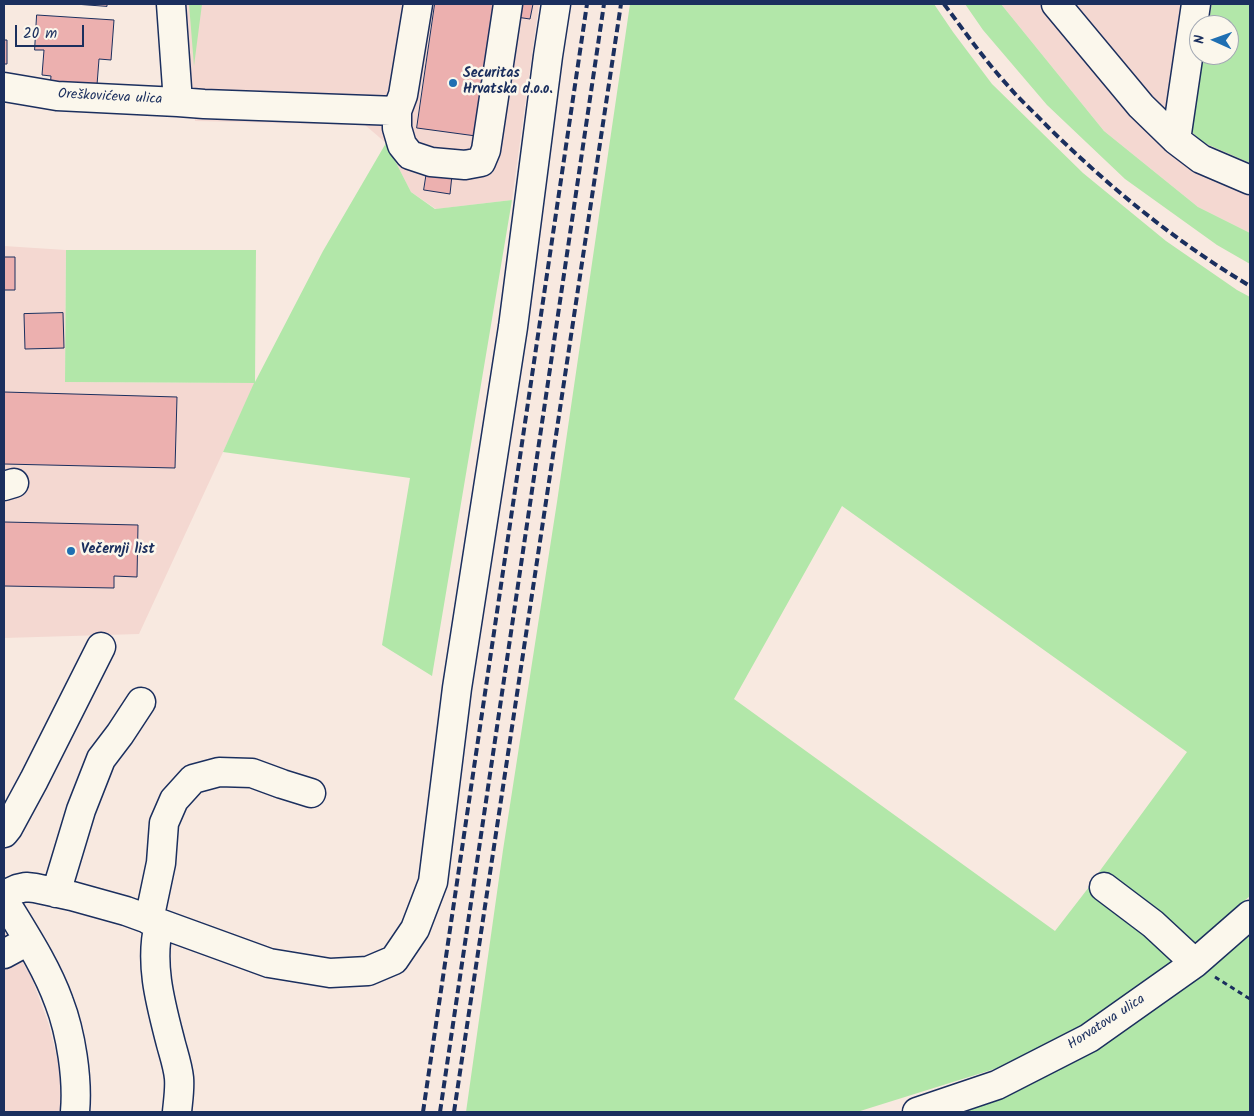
<!DOCTYPE html>
<html>
<head>
<meta charset="utf-8">
<style>
  body { margin:0 }
  #map { position:relative; width:1254px; height:1116px; overflow:hidden; background:#f8e9e0; font-family:Kalam,sans-serif }
  canvas { display:block }
  .frame { position:absolute; inset:0; border:5px solid #1b2f5e; pointer-events:none }
  .north { position:absolute; left:1189px; top:15px; width:50px; height:50px; box-sizing:border-box; background:#fbf7ec; border:1px solid #a1a7b3; border-radius:50%; rotate:272deg; font-size:14px; font-weight:700; line-height:20px; text-align:center; color:#1b2f5e }
  .north::after { content:''; display:block; margin:auto; width:18px; height:22px; background:#1f6fb2; clip-path:polygon(50% 0,100% 100%,50% 72%,0 100%) }
  .scale { position:absolute; left:15px; top:25px; width:69px; height:22px; box-sizing:border-box; border:2px solid #1b2f5e; border-top:0; padding-left:6px; font-size:15px; line-height:18px; white-space:nowrap; color:#1b2f5e; -webkit-text-stroke:4px #fbf7ec; paint-order:stroke }
</style>
</head>
<body>
<div id="map">
<canvas width="1254" height="1116"></canvas>
<div class="frame"></div>
<div class="north">N</div>
<div class="scale">20 m</div>
</div>
<script>
const ctx = document.querySelector('canvas').getContext('2d');
ctx.lineJoin = 'round';
function paint(path, color) { ctx.fillStyle = color; ctx.fill(path, 'evenodd'); }
function strokePath(path, color, width, dash) { ctx.strokeStyle = color; ctx.lineWidth = width; ctx.lineCap = dash ? 'butt' : 'round'; ctx.setLineDash(dash || []); ctx.stroke(path); }
function write(font, color, halo, rows, align = 'center') {
  ctx.font = font + ' Kalam,sans-serif'; ctx.lineWidth = 5; ctx.setLineDash([]); ctx.textBaseline = 'middle'; ctx.strokeStyle = halo; ctx.fillStyle = color; for (const [text, x, y, turn = 0] of rows) {
    ctx.save(); ctx.translate(x, y); ctx.rotate((+turn || 0) * Math.PI / 180); ctx.textAlign = isNaN(turn) ? turn : align; if (halo) ctx.strokeText(text, 0, 0); ctx.fillText(text, 0, 0); ctx.restore();
  }
}
paint(new Path2D(`
  M186,4H539L512,200L436,209L411,192L386,143L365,125L195,121Z
  M1001,4H1250V233L1198,207L1104,131ZM1199,25H1229V55H1199Z
  M4,246L66,250L65,382L255,383L139,634L4,638Z
  M4,931L31,976L49,1025L60,1070L61,1112H4Z`), '#f4d8d1');
paint(new Path2D(`
  M189,4H202L194,66Z
  M630,4H934L953,32L992,84L1083,173L1166,241L1237,290L1250,297V896L1194,944L1099,872L1187,752L842,506L734,699L1055,931L1089,887L1154,933L1175,961L1104,1010L1061,1038L1004,1066L857,1112H466L503,850L557,502Z
  M965,4H1001L1104,131L1198,207L1250,233V264L1217,245L1125,179L1047,105L983,30Z
  M1212,4H1250V163L1202,142L1192,132L1203,55H1229V25H1208Z
  M386,143L411,192L435,209L512,200L432,676L382,645L410,478L223,452L254,383L65,382L66,250H256L255,382L323,251Z
  M1250,935V1112H962L1014,1092L1169,998Z`), '#b2e7a9');
const building = new Path2D(`
  M75,4H107V6Z
  M435,4H495L476,136L417,128Z
  M518,4H533L530,19L516,17Z
  M37,15L114,20L111,60L99,59L97,85L50,88L51,76L42,75L44,50H35Z
  M4,40H7V64H4Z
  M427,171L452,175L450,194L424,190Z
  M4,257H15V290H4Z
  M63,313L64,348L25,349L24,314Z
  M4,392L177,397L175,468L4,464Z
  M4,522L138,525L137,577L114,576V588L4,586Z`);
paint(building, '#ecb0af');
strokePath(building, '#1b2f5e', 1);
const minor = new Path2D(`
  M418,4L403,95L397,111V128L402,145L410,155L431,162L465,165L481,162L486,150L508,4
  M1056,4L1141,106L1176,140
  M1196,4L1176,140L1201,159L1250,180
  M4,87L57,96L178,102L171,4
  M178,102L204,104L397,111
  M4,486L14,483
  M4,833L8,828L34,780L101,647
  M1104,887L1153,924L1195,963
  M56,893L81,810L101,759L120,734L141,702
  M4,895L17,889L26,887L35,888L72,896L126,911L269,963L330,973L368,971L394,960L415,929L433,882L457,688L513,327L548,56L556,4
  M4,900C24,933 46,966 59,1002C71,1033 78,1079 75,1112
  M149,920L161,863L164,823L174,800L193,779L219,772L252,773L282,784L311,793
  M159,924C149,964 161,1005 171,1044C174,1055 178,1067 179,1078C180,1089 178,1101 177,1112
  M4,954L28,941
  M917,1112L997,1085L1089,1038L1195,963L1250,915`);
strokePath(minor, '#1b2f5e', 31);
strokePath(new Path2D(`
  M1215,977L1250,999`), '#1b2f5e', 3, [5, 4]);
strokePath(minor, '#fbf7ec', 28);
strokePath(new Path2D(`
  M944,4C965,32 986,62 1010,88C1021,101 1035,113 1047,126C1109,187 1176,242 1250,286
  M423,1112L587,4
  M440,1112L604,4
  M454,1112L621,4`), '#1b2f5e', 4, [8, 4]);
for (const [x, y, r, color] of [
  [453,83,5,"#1f6fb2"],
  [71,551,5,"#1f6fb2"]
]) { const dot = new Path2D(); dot.arc(x, y, r, 0, 2 * Math.PI); ctx.fillStyle = color; ctx.fill(dot); strokePath(dot, '#fbf7ec', 2); }
write('bold 14px', '#1b2f5e', '#fbf7ec', [
  ["Securitas",463,75],
  ["Hrvatska d.o.o.",463,91],
  ["Večernji list",81,551]
], 'left');
write('14px', '#1b2f5e', '#fbf7ec', [
  ["Oreškovićeva ulica",110,98,3],
  ["Horvatova ulica",1107,1023,-33]
]);
</script>
</body>
</html>
